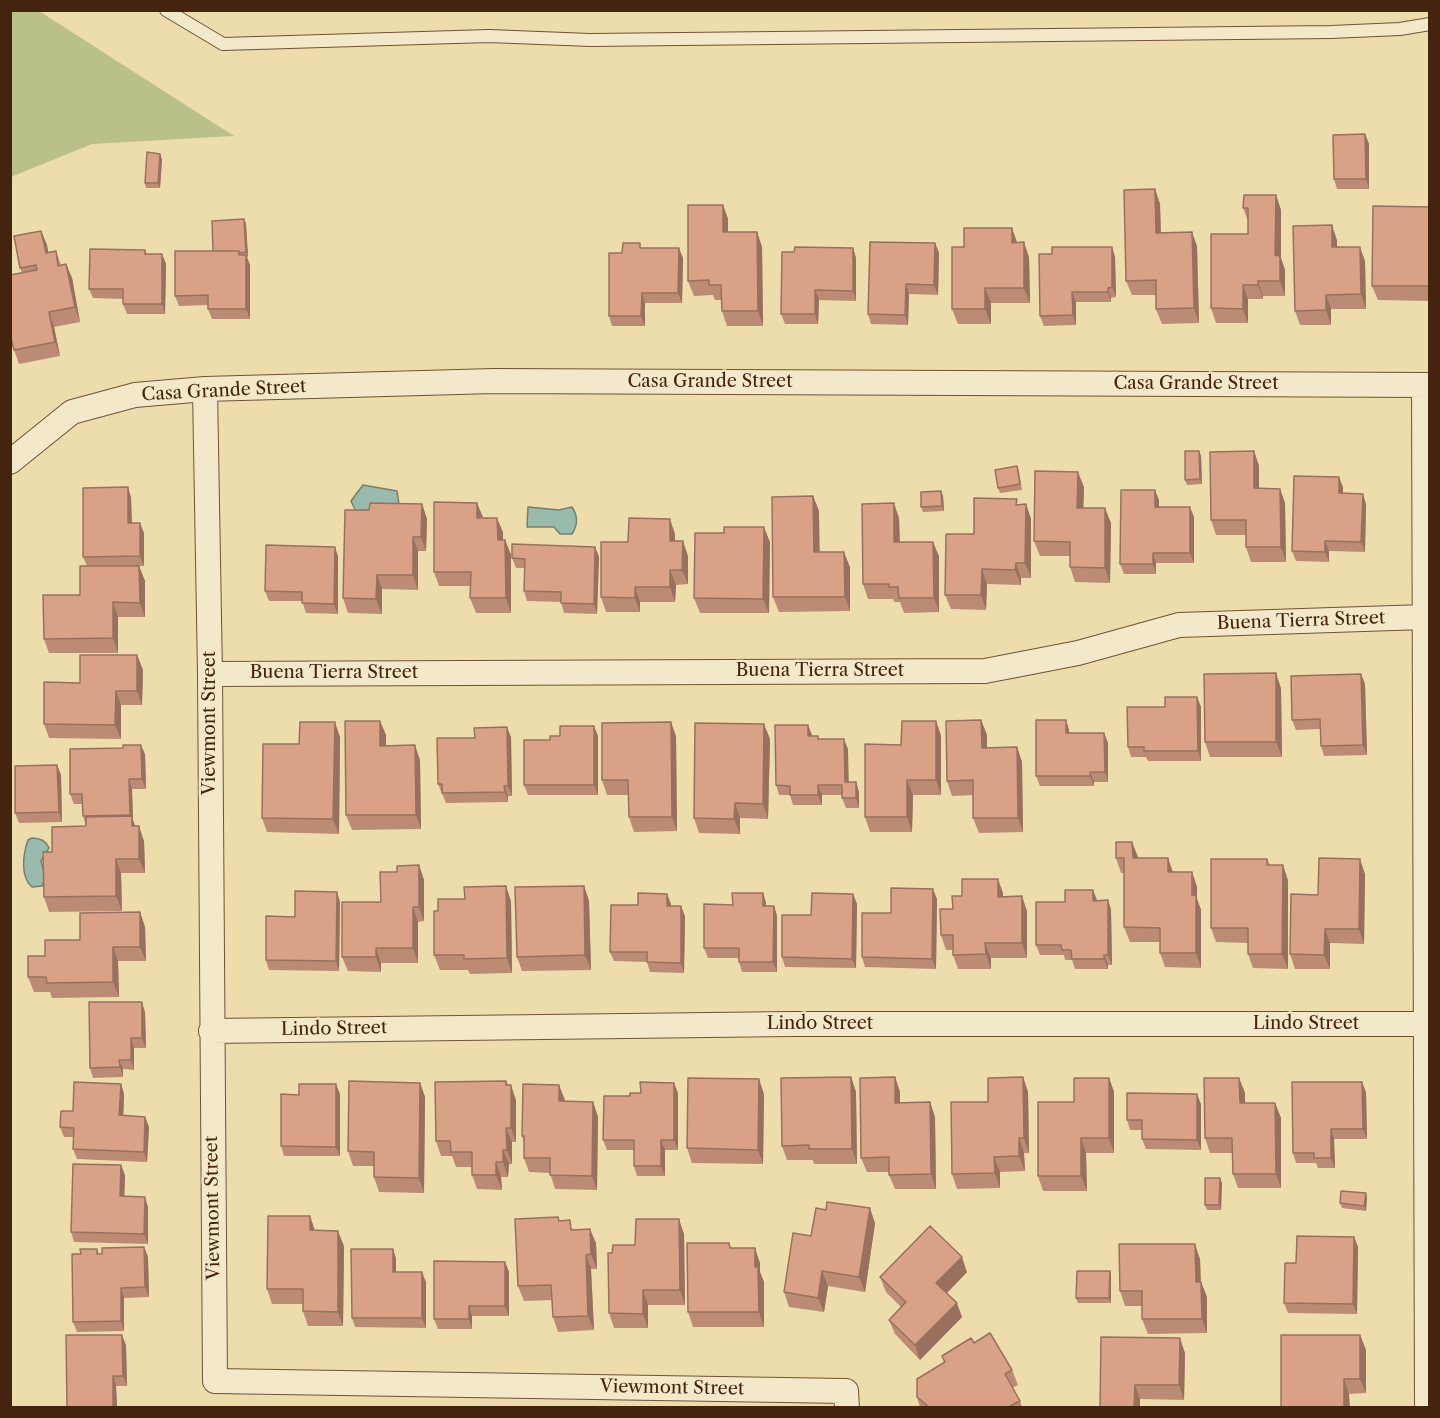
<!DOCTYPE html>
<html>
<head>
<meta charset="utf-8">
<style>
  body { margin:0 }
  #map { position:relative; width:1440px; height:1418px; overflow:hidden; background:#edddad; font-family:"Libre Caslon Text",serif }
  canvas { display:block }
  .frame { position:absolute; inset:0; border:12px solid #44230f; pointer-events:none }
</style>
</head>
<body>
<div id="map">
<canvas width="1440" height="1418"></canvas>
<div class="frame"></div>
</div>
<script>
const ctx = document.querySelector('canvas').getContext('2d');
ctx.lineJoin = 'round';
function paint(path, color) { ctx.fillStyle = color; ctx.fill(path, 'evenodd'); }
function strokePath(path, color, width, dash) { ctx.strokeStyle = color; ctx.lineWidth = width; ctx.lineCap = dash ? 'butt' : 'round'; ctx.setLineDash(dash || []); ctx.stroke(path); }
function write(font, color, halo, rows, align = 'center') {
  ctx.font = font + ' "Libre Caslon Text",serif'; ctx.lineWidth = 4.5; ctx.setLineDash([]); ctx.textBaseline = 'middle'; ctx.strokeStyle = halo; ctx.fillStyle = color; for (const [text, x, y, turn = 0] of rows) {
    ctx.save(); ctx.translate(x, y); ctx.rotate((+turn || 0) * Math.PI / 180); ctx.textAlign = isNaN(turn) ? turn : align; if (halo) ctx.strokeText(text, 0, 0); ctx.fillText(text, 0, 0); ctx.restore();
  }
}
paint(new Path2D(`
  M11,10L39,11L234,136L92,144L11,177Z`), '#bac089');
const water = new Path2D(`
  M363,485L397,491L399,504L376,509L358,516L351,501Z
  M528,507L559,510L572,507C578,516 578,525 572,534H560L554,527H527Z
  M32,838C39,838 46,840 49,848L41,861C43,871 47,876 42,886L32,887C20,877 23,854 28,840Z`);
paint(water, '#99bbae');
strokePath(water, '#777e6e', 1.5);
const service = new Path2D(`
  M166,10L223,44L489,36L590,40L1331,32L1400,29L1430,24`);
const minor = new Path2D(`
  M1424,385L1427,1408
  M205,389L210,674L215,1381L846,1391L847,1408
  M10,462L72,412L135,395L205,389L494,381L1430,385
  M210,674L985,671L1078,653L1179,625L1425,617
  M211,1031L792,1024H1430`);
strokePath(service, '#6e5236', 14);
strokePath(minor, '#6e5236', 26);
strokePath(service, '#f3e9ca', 12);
strokePath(minor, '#f3e9ca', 24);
paint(new Path2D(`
  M1365,134L1369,144V189H1337L1334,179Z
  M162,159L160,188H146L145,183Z
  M1155,189L1160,204L1161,233L1197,246L1199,323L1162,324L1156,309V295H1132L1126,281Z
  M1276,195L1281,210V258L1285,270V296H1263V299H1248V323H1216L1211,308L1248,234V221L1243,208Z
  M723,205L728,219V232H757L762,247L763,326H727L722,311L721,300H715L713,295L694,296L688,281Z
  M1430,207V301L1378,300L1372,286Z
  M244,219L246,224L248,257H247L250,265V319H212L208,309V305L179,306L175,296L213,251Z
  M41,231L47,245L48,252L56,251L61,265L66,264L72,278L80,322L54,327L60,356L19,364L14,350L22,273L20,268Z
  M1337,240V247L1365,261L1366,309H1331V325H1300L1295,311Z
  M935,243L939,253L938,295L909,294L908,325L871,324L868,314Z
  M1017,243L1029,257L1030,303H991V324H958L952,309L964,247Z
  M1112,247L1115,257L1116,297L1111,298V302H1076V325L1044,326L1040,316L1052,254Z
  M642,248L683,258L682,303H645V326H612L609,316L622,253Z
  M853,248L856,258V301L819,300L818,324H785L781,314L794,252Z
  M145,250L147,254H162L166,264L165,314H127L123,304V299L93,298L89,289Z
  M1199,451L1201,456L1202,484L1187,485L1185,480Z
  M1254,451L1259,466V488L1280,489L1285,503L1286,562H1251L1246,547V535H1216L1211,520Z
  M1017,466L1019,471L1022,490L1000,493L998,488Z
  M1084,487L1083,508L1111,523L1110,583L1075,582L1070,567V556H1040L1034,541Z
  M1343,487V493L1366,504L1365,552L1329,551V562L1296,561L1292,551Z
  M941,491L943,496L944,511L923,512L921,507Z
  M813,496L819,511V552L850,567V611L779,612L773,597Z
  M131,497L132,523L144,533V566H139L145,581V617H118V653H49L44,639L80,595L87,566L83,557Z
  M1159,500V507L1194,517V563H1156V574H1124L1120,564Z
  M422,504L427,519L426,551H418V590L382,589V614L348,613L343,598L369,510Z
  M1026,504L1031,519V578H1021V585L987,584L986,610L951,609L945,595L974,534L1019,505Z
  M483,518L503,532V540H505L511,555V613H476L470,598V586H439L434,572Z
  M899,518L900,542L939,556V612L904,613L900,602H894L893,599H868L863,584Z
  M724,533L770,542L769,613H700L694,598Z
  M675,534V541L688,556V584L676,585L675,602H640V612H606L601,597L628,542Z
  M595,547L599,557L597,614L564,613L561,602L527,601L524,591L525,568H516L512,558Z
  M338,556V614L306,613L302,601H269L265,591Z
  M137,655L143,670L142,705H121V739L49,738L44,724L80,683Z
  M1361,674L1365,684L1367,755L1324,756L1321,746L1320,729L1296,730L1292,720Z
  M1281,688L1282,757H1210L1205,742Z
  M1197,697L1201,707V761H1148L1146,757H1131L1128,747L1165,707Z
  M981,720L987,735V748L1017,747L1022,762L1023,832L979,833L973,818V795L952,796L947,781Z
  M1066,720L1069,730V733H1104L1108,743V782H1094V786H1040L1036,776Z
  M380,721L386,735V746L420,760L421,829L352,830L346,815Z
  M936,721L941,736V795H913L912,832H870L865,817L901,745Z
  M598,736V795H528L524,785L550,740Z
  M676,736L677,831L634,832L629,817V795H607L602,780Z
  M812,736H818L819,739L848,749V782H856L859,792V808H846L842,798V795H822V805H793L790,795H779L776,785Z
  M340,737L339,834L267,832L262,818L299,744Z
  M511,737L512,796H508V802L446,803L438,784Z
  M770,739L768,819L740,818V834L699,833L694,818Z
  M145,754L146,789H132L133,820L135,826L144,841L145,873H121L122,911L49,912L44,897L52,852L86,826L83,816L82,804H74L70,794Z
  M57,765L61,775L62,822L19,823L15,813Z
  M1132,842L1138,858H1168L1173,872H1192L1197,887V899L1201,910V968L1165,967L1160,953V942H1130L1124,927V873H1121L1116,858Z
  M1267,859L1270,865L1288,880V969L1253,968L1248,954V943L1216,942L1211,928Z
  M419,865L424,880V921L418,922V963H381V972L348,971L342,957L381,902L397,872Z
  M1365,874L1364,944L1330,943V969H1295L1290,954L1318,895Z
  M584,886L589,901L591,970L522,971L517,957Z
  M763,893L766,903V906H774L777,916V972H742L739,962V958H708L704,948L733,905Z
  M1003,893V897L1027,911V958H991V969H958L953,955V950H946L941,935L953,909L962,896Z
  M853,894L857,904L856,968L785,967L782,957L811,915Z
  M937,899L936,969L865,967L862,957L891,913Z
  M1108,900L1111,910L1112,965H1108V969H1075L1072,960H1065L1064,955H1040L1036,945L1065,902Z
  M511,901L512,973L470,974L468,970H440L434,955L438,911Z
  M340,902L339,971L269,970L266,960L295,917Z
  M671,904V906L685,916L684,973L650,972L647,962L614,961L610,952L638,905Z
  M140,912L145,927L146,961H118L119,997L52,998L50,992H34L28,977L45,956Z
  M145,1012L146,1048H134V1070L123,1069V1077L93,1078L90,1068Z
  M851,1077L856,1092L857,1164H814L813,1160H787L782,1146Z
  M895,1077L900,1092V1103L930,1102L935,1117L936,1189H895L889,1175V1172H867L861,1158Z
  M1023,1077L1028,1092L1029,1153H1024L1025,1171L1000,1172V1188L957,1189L952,1174L988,1102Z
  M1109,1078L1114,1092V1153H1086L1087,1191H1043L1038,1176L1074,1102Z
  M1239,1078L1245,1093V1103H1275L1281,1118V1188H1238L1233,1174L1232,1153H1210L1205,1138Z
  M506,1081L516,1100V1142H512V1164H509L508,1177H501L502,1190L477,1189L472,1175V1167H456L452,1156H441L436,1141Z
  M420,1083L425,1097L424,1193L379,1192L374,1177V1166H353L348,1151Z
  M121,1084L124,1094L123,1116L145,1117L149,1127L147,1162L77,1159L73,1149L74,1137H64L60,1127L73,1111Z
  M1366,1092L1367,1139H1334L1335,1168H1318L1316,1163H1296L1293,1153Z
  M678,1093V1150H665V1176H637L634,1166V1150H607L603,1140L630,1096Z
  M340,1094V1156H284L281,1146L299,1095Z
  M764,1094L763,1164L692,1163L687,1148Z
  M565,1100V1101L593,1102L598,1117L597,1190L555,1189L550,1173L529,1172L524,1158V1142L522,1136Z
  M1201,1104V1150L1146,1149L1142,1139V1130H1130L1127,1120Z
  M125,1175L124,1196L148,1207V1244L74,1242L71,1232Z
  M1222,1183L1221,1210H1207L1205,1205Z
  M1367,1198L1366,1211L1342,1208L1340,1203Z
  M310,1216L315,1231L344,1246L343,1326H308L303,1311V1304H272L267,1289Z
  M560,1221L596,1243L597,1269H591L594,1330L558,1332L553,1317L552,1300L524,1301L518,1286Z
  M875,1223L865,1292L828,1286L824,1312L789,1307L784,1292L811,1236Z
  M684,1234L685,1305H648V1328H614L609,1313L612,1253L635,1245Z
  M1354,1237L1358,1247L1357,1314L1288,1313L1284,1303L1296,1263Z
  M729,1243L731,1248L760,1263V1272L764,1282V1327H693L688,1312Z
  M144,1247L148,1257L149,1297L124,1298V1331L77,1332L73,1322L81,1254L97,1249L99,1254H102Z
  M393,1249L396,1259V1272L426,1282V1328L355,1327L352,1318Z
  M1200,1259L1201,1282L1207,1297V1333L1148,1334L1142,1319V1306H1125L1120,1291Z
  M505,1262L509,1272V1316H472V1329H438L434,1319Z
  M1110,1271L1111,1276V1303H1078L1076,1298Z
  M967,1272L947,1293L962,1317L920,1360L895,1334L889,1320L901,1307L886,1292L880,1277Z
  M1360,1335L1366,1350V1393L1349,1394L1281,1407Z
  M974,1343L1012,1370L1018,1385L1012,1388L1020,1401L1022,1407H920L917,1397L944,1363L942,1356Z
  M126,1345L127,1386H116L117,1407H67Z
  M1185,1353L1184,1400L1140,1399V1407H1100Z`), '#bb8b74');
paint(new Path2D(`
  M1365,134L1369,144V189L1366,179Z
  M160,154L162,159L160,188L158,183Z
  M1155,189L1160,204L1161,247L1156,233Z
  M1276,195L1281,210V258L1285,270V296L1280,281L1275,255Z
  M723,205L728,219V247L723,232Z
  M244,219L246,224L248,257L246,252Z
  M1332,225L1337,240V262L1332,247Z
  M1012,228L1017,242V258L1012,243Z
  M41,231L47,245L51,268L46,253Z
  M757,232L762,247L763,326L758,311Z
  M1192,232L1197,246L1199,323L1194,308Z
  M1024,242L1029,257L1030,303L1024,288Z
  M935,243L939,253L938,295L934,285Z
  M1112,247L1115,257L1116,297L1112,287Z
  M1360,247L1365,261L1366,309L1361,294Z
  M679,248L683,258L682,303L678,293Z
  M853,248L856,258V301L853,291Z
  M162,254L166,264L165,314L162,304Z
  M246,255L250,265V319L246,309Z
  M66,264L72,278L80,322L75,307Z
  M1258,281L1263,296V299L1258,285Z
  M906,284L909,294L908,325L905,315Z
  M1243,285L1248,299V323L1243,309Z
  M985,288L991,303V324L985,309Z
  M1108,288L1111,298V302L1108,292Z
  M815,290L819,300L818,324L815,314Z
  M1072,292L1076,302V325L1073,315Z
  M642,293L645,303V326L641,316Z
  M1326,295L1331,309V325L1326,310Z
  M49,312L54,327L60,356L55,342Z
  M1199,451L1201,456L1202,484L1200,479Z
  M1254,451L1259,466V503L1254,488Z
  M1078,472L1084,487L1083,523L1077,508Z
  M1339,477L1343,487L1342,503L1339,493Z
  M128,487L131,497L132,533L128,523Z
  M1280,489L1285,503L1286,562L1281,547Z
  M1155,490L1159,500V517L1155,507Z
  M941,491L943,496L944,511L942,506Z
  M1363,494L1366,504L1365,552L1361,542Z
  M813,496L819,511L820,567L814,552Z
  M477,503L483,517L477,518Z
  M894,503L899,518L900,556L894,542Z
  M422,504L427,519L426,551L421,537Z
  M1026,504L1031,519V578L1025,563Z
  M1190,507L1194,517V563L1190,553Z
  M1105,508L1111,523L1110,583L1105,568Z
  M497,518L503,532V554L498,540Z
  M670,519L675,534V556L670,541Z
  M140,523L144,533V566L140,556Z
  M764,527L770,542L769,613L763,599Z
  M413,537L418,551V590L413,575Z
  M505,540L511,555V613L506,598Z
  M683,541L688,556V584L682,570Z
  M1325,541L1329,551V562L1325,552Z
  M933,542L939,556V612L934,598Z
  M335,547L338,556V614L334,604Z
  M595,547L599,557L597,614L594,604Z
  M844,552L850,567V611L845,597Z
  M1153,553L1156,563V574L1153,564Z
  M1016,563L1021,578V585L1015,570Z
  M139,566L145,581V617L140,603Z
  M982,569L987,584L986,610L981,595Z
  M670,570L676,585L675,602L670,587Z
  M377,575L382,589V614L376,599Z
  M635,587L640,602V612L635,598Z
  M113,602L118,617V653L113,638Z
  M137,655L143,670L142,705L137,691Z
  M1276,673L1281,688L1282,757L1276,742Z
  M1361,674L1365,684L1367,755L1363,745Z
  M116,691L121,705V739L115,725Z
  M1197,697L1201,707V761L1198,751Z
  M981,720L987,735V763L982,748Z
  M1066,720L1069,730L1070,743L1066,733Z
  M380,721L386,735V761L380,746Z
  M936,721L941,736V795L936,780Z
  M335,722L340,737L339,834L333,819Z
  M671,722L676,736L677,831L672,817Z
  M764,724L770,739L768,819L763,804Z
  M808,725L812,735V746L808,736Z
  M594,726L598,736V795L594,785Z
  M507,727L511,737L512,796L508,786Z
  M1104,733L1108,743V782L1105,772Z
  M844,739L848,749L849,792L845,782Z
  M141,745L145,754L146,789L142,779Z
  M415,745L420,760L421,829L416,815Z
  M1017,747L1022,762L1023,832L1018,818Z
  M57,765L61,775L62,822L59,812Z
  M1090,772L1094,782V786L1090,776Z
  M129,779L132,789L133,820L137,830L132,826L130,815Z
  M907,780L913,795L912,832L907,817Z
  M856,782L859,792V808L856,798Z
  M818,785L822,795V805L818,795Z
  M504,786L508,796V802L505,792Z
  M735,803L740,818V834L734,819Z
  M139,826L144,841L145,873L139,859Z
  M1132,842L1138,857V873L1133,858Z
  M1168,858L1173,873L1168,872Z
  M116,859L121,873L122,911L116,896Z
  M1360,859L1365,874L1364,944L1359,929Z
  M419,865L424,880V921L419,907Z
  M1283,865L1288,880V969L1282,954Z
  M1192,872L1197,887V899L1201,910V968L1196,953Z
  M998,879L1003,893V911L998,897Z
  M506,886L511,901L512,973L507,958Z
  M584,886L589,901L591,970L585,955Z
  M933,889L937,899L936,969L932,959Z
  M1093,890L1097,900V911L1093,901Z
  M337,892L340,902L339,971L336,961Z
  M763,893L766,903V916L763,906Z
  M667,894L671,904V916L667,906Z
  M853,894L857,904L856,968L852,959Z
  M1022,896L1027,911V958L1022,943Z
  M1108,900L1111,910L1112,965L1108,955Z
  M681,906L685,916L684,973L681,963Z
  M774,906L777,916V972L773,962Z
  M413,907L418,922V963L413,948Z
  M140,912L145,927L146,961L140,947Z
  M1325,929L1330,943V969L1324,955Z
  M985,943L991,958V969L986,954Z
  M113,947L118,961L119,997L113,982Z
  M376,948L381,963V972L376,957Z
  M1104,955L1108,965V969L1104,959Z
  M142,1002L145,1012L146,1048L142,1038Z
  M131,1038L134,1048V1070L131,1060Z
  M119,1060L123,1069V1077L120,1067Z
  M851,1077L856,1092L857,1164L852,1149Z
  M895,1077L900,1092V1118L895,1103Z
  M1023,1077L1028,1092L1029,1153L1024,1138Z
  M1109,1078L1114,1092V1153L1109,1138Z
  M1239,1078L1245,1093V1118L1240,1103Z
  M759,1079L764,1094L763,1164L758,1150Z
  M506,1081L511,1095V1085L516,1100V1142L511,1128Z
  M1362,1082L1366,1092L1367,1139L1363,1129Z
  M420,1083L425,1097L424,1193L419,1178Z
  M674,1083L678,1093V1150L674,1140Z
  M121,1084L124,1094L123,1125L119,1115Z
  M336,1084L340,1094V1156L336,1147Z
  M559,1085L565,1100V1116L559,1101Z
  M1197,1094L1201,1104V1150L1197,1140Z
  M593,1102L598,1117L597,1190L592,1176Z
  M930,1102L935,1117L936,1189L931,1174Z
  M1275,1103L1281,1118V1188L1276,1174Z
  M145,1117L149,1127L147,1162L144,1152Z
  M506,1128L512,1142V1164L507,1150Z
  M1331,1129L1334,1139L1335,1168L1331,1158Z
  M1019,1138L1024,1153L1025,1171L1019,1156Z
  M1081,1138L1086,1153L1087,1191L1081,1176Z
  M661,1140L665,1150V1176L661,1166Z
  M503,1150L509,1164L508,1177L503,1162Z
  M994,1157L1000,1172V1188L995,1173Z
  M496,1162L501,1177L502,1190L496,1175Z
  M121,1165L125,1175L124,1206L120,1196Z
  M1220,1178L1222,1183L1221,1210L1219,1205Z
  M1366,1193L1367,1198L1366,1211L1364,1206Z
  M145,1197L148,1207V1244L144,1234Z
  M870,1208L875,1223L865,1292L859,1277Z
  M310,1216L315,1231L310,1230Z
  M679,1219L684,1234L685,1305L680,1290Z
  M590,1229L596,1243L597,1269L591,1254Z
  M338,1231L344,1246L343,1326L338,1312Z
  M1354,1237L1358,1247L1357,1314L1353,1304Z
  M1195,1244L1200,1259L1201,1297L1196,1282Z
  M144,1247L148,1257L149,1297L145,1287Z
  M755,1248L760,1263V1272L764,1282V1327L759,1312L755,1267Z
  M393,1249L396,1259V1282L393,1272Z
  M586,1255L591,1269L594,1330L588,1316Z
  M962,1257L967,1272L942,1298L936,1283Z
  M505,1262L509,1272V1316L505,1306Z
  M822,1271L828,1286L824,1312L818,1298Z
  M1110,1271L1111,1276V1303L1109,1298Z
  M422,1272L426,1282V1328L422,1318Z
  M1201,1282L1207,1297V1333L1202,1319Z
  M121,1288L124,1298V1331L121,1321Z
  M643,1290L648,1305V1328L643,1314Z
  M957,1303L962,1317L920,1360L915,1345Z
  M469,1306L472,1316V1329L469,1319Z
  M122,1335L126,1345L127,1386L123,1376Z
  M1360,1335L1366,1350V1393L1360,1379Z
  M1180,1338L1185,1353L1184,1400L1179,1385Z
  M113,1376L116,1386L117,1407H113Z
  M1344,1379L1349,1394L1350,1407H1344Z
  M1135,1385L1140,1399V1407H1134Z`), '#98715e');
const building = new Path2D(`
  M1365,134L1366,179H1334L1333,135Z
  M147,152L160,154L158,183H145Z
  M1155,189L1156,233L1192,232L1194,308L1156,309V280L1126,281L1124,190Z
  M1244,195H1276L1275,255L1280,256V281H1258V285H1243V309L1211,308V234H1248V208H1243Z
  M688,205H723V232H757L758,311H722L721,285H709V280L688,281Z
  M1373,206L1430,207V286H1372Z
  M244,219L246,252L239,253V251H213L212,221Z
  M1332,225V247H1360L1361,294L1326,295V310L1295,311L1293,226Z
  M964,228H1012V243L1024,242V288H985V309H952V247H964Z
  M41,231L46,253L56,251L58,266L66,264L75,307L49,312L55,342L14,350L10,334V275L37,270L36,265L20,268L14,236Z
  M870,242L935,243L934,285L906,284L905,315L868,314Z
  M623,243H640V248H679L678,293H642L641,316H609V253H622Z
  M795,247L853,248V291L815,290V314H781L782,252H794Z
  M1052,247H1112V287L1108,288V292H1072L1073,315L1040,316L1039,254H1052Z
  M90,249L145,250V254H162V304H123V289H89Z
  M175,251H239V255H246V309H208V295L175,296Z
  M1185,451H1199L1200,479L1185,480Z
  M1254,451V488L1280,489L1281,547H1246V520H1211L1210,452Z
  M1017,466L1020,484L998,488L995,470Z
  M1035,471L1078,472L1077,508H1105V568L1070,567V542L1034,541Z
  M1294,476L1339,477V493L1363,494L1361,542L1325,541V552L1292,551Z
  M128,487V523H140V556L83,557V488Z
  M1121,490H1155V507H1190V553H1153V564H1120Z
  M941,491L942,506L921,507V492Z
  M813,496L814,552H844L845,597H773L772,497Z
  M974,498L1017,499L1016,505L1026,504L1025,563H1016L1015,570L982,569L981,595H945L946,534H974Z
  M434,502L477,503V518H497L498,540H505L506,598H470L471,572H434Z
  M370,503L422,504L421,537H413V575H377L376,599L343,598L345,510H369Z
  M894,503V542H933L934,598H899L898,587H889V584H863L862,504Z
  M629,518L670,519V541H683L682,570H670V587H635V598L601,597V542H628Z
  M724,527H764L763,599L694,598L695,533H724Z
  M512,544L595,547L594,604L561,603V592L524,591L525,559L512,558Z
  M266,545L335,547L334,604L302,603V592L265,591Z
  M80,566H139L140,603L113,602V638L44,639L43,595H80Z
  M80,655H137V691H116L115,725L44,724V682L80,683Z
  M1276,673V742H1205L1204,674Z
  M1361,674L1363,745L1321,746L1320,719L1292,720L1291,676Z
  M1165,697H1197L1198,751H1144V747H1128L1127,707H1165Z
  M981,720L982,748L1017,747L1018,818H973V780L947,781L946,721Z
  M1036,720H1066V733H1104L1105,772H1090V776H1036Z
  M345,721H380V746L415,745L416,815H346Z
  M902,721H936V780H907V817H865V744L901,745Z
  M300,722H335L333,819L262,818L263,744H299Z
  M671,722L672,817H629L628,780H602V723Z
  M695,723L764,724L763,804L735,803L734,819L694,818Z
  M775,725H808V736H818V739H844L845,782H856V798H842V785H818V795H790V786L776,785Z
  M560,726H594V785H524V740H550V736H560Z
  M507,727L508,786H504L505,792L442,793V784H438L437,738H475L474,728Z
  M123,745H141L142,779H129L130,815L83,816L82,794H70V749L123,748Z
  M57,765L59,812L15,813V766Z
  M132,816V826H139V859H116V896L44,897L43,852H52V827L86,826V817Z
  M1116,842H1132L1133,858H1168V872H1192V895H1196V953H1160V928L1124,927V858H1116Z
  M1319,858L1360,859L1359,929H1325L1324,955L1290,954L1291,894L1318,895Z
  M1211,859H1267V865H1283L1282,954H1248V928H1211Z
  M419,865V907H413V948H376V957H342V902H381L380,872H397V866Z
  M962,879H998V897L1022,896V943H985L986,954L953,955V935H941L940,909H953L952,896H962Z
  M506,886L507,958L464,959V955H434V911H438V899H465L464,887Z
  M584,886L585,955L517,957L515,887Z
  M891,888L933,889L932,959L862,957V913H891Z
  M1065,890H1093V901L1108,900V955H1104V959H1072L1071,950H1062L1061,945H1036V902H1065Z
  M295,891L337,892L336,961L266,960V916L295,917Z
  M638,893L667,894V906H681V963L647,962V952H610L611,905H638Z
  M732,893H763V906H774L773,962H739V948H704V904L733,905Z
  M812,893L853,894L852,959L782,957V915H811Z
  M140,912V947H113V982L47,983L46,977H28V956H45V940H80V913Z
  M89,1002H142V1038H131V1060H119L120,1067L90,1068Z
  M851,1077L852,1149H809V1145L782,1146L781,1078Z
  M895,1077V1103L930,1102L931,1174L889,1175V1157L861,1158L860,1078Z
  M1023,1077L1024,1138H1019V1156L994,1157L995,1173L952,1174L951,1102H988V1078Z
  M688,1078L759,1079L758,1150L687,1148Z
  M1074,1078H1109V1138H1081V1176H1038V1102H1074Z
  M1204,1078H1239L1240,1103H1275L1276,1174H1233L1232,1138H1205Z
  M349,1081L420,1083L419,1178L374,1177V1152L348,1151Z
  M506,1081V1085H511V1128H506L507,1150H503V1162H496V1175H472V1152H451L450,1141H436L435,1082Z
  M74,1082L121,1084L119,1115L145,1117L144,1152L73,1149L74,1128L60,1127L61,1111H73Z
  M640,1082L674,1083V1140H661V1166H634V1140H603L604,1096H630V1093H641Z
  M1292,1082H1362L1363,1129H1331V1158H1314V1153H1293Z
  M299,1084H336V1147L281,1146V1094L299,1095Z
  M523,1084L559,1085V1101L593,1102L592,1176L550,1175V1158H524V1136H522Z
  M1127,1093L1197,1094V1140L1142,1139V1120H1127Z
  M73,1164L121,1165L120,1196L145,1197L144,1234L71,1232Z
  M1205,1178H1220L1219,1205H1205Z
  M1341,1191L1366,1193L1364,1206L1340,1203Z
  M827,1202L870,1208L859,1277L822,1271L818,1298L784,1292L793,1233L811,1236L816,1208L826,1210Z
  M268,1216H310V1230L338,1231V1312L303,1311V1289H267Z
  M558,1217L559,1221L570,1220L571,1230L590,1229L591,1254L586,1255L588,1316L553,1317L551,1285L518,1286L515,1219Z
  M636,1219H679L680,1290H643V1314L609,1313L608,1253H612L613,1245H635Z
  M930,1226L962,1257L936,1283L957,1303L915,1345L889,1320L906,1302L880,1277Z
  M1297,1236L1354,1237L1353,1304L1284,1303L1285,1263H1296Z
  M687,1243H729L730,1248H755V1267H758L759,1312H688Z
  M1119,1244H1195L1196,1282H1201L1202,1319H1142V1291H1120Z
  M144,1247L145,1287L121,1288V1321L73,1322L72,1254H81L80,1249H97V1254H102V1248Z
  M351,1249H393V1272H422V1318H352Z
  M434,1261L505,1262V1306H469V1319H434Z
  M1077,1271H1110L1109,1298H1076Z
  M990,1333L1012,1370L1005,1374L1020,1401L1008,1407H925L927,1405L917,1397V1379L945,1362L942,1356L971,1338L974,1343Z
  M66,1335H122L123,1376H113V1407H67Z
  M1281,1335H1360V1379H1344V1407H1281Z
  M1101,1337L1180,1338L1179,1385H1135L1134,1407H1100Z`);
paint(building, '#d9a287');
strokePath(building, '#98715e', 1.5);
write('18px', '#44230f', '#f3e9ca', [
  ["Casa Grande Street",710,382],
  ["Casa Grande Street",1196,384],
  ["Casa Grande Street",224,391,-3],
  ["Buena Tierra Street",1301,621,-2],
  ["Buena Tierra Street",820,671],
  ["Buena Tierra Street",334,673],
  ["Viewmont Street",210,723,-90],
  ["Lindo Street",820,1024],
  ["Lindo Street",1306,1024],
  ["Lindo Street",334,1029,-1],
  ["Viewmont Street",213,1208,-91],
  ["Viewmont Street",672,1388,1]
]);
</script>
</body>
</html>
